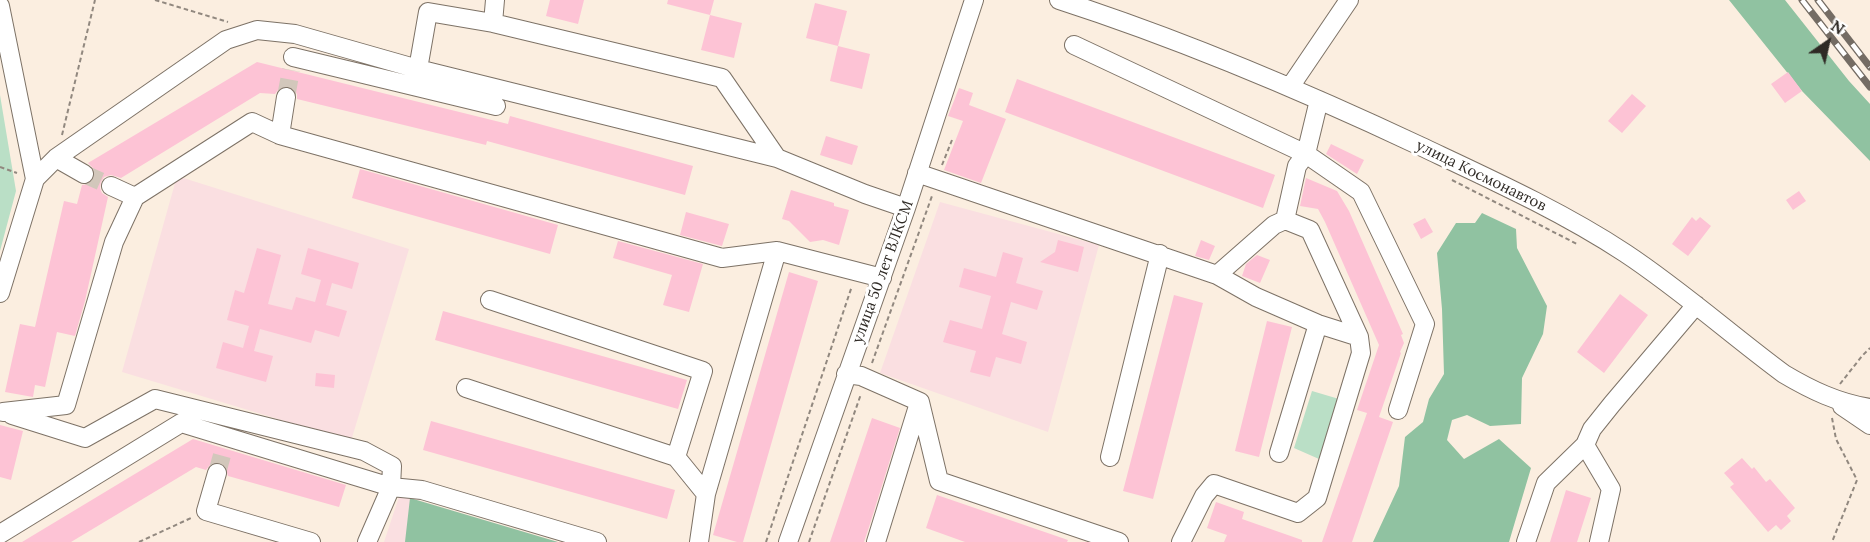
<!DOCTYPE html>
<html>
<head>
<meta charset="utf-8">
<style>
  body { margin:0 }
  #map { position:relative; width:1870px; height:542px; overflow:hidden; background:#fbeee0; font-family:Lora,serif }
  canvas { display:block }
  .north { position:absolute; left:1798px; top:12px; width:60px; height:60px; -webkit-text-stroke:4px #fff; paint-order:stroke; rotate:34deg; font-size:16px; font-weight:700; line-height:24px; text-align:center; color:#2f2a25 }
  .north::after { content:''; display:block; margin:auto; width:21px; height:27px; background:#2f2a25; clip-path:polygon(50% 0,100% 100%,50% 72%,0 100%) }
</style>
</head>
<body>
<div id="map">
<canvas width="1870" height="542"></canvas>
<div class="north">N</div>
</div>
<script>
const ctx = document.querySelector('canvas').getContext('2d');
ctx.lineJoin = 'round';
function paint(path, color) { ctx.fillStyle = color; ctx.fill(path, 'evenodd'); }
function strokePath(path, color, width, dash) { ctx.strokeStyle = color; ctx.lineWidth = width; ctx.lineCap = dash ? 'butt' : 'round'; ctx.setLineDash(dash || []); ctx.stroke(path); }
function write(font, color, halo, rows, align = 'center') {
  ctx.font = font + ' Lora,serif'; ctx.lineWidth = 6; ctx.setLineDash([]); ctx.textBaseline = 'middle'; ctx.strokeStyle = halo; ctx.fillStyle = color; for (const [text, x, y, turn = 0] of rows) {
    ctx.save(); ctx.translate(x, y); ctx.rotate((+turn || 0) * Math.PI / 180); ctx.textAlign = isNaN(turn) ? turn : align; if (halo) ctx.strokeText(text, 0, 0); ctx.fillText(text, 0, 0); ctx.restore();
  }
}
paint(new Path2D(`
  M177,176L409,249L351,441L122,372Z
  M940,202L1099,245L1048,432L880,373Z
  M399,497L410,498L558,542H384Z`), '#fadfe1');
paint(new Path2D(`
  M0,95L16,191L0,251Z
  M1312,391L1339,399L1319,459L1294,448Z`), '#badfc6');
paint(new Path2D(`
  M1729,0H1785L1849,81L1870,104V161L1802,91Z
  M1482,213L1516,229L1517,248L1547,306L1543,334L1522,378L1521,424L1490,426L1467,415L1452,420L1447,440L1464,459L1499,439L1531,468L1509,542H1373L1399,486L1405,437L1423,422L1429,399L1444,374L1442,309L1437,253L1456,223H1475Z
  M410,498L558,542H405Z`), '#90c2a1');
paint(new Path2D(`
  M550,0H584L578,24L546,16Z
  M668,0H714L710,15L667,4Z
  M815,3L847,11L838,46L806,38Z
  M710,15L742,23L734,58L701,50Z
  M838,46L870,54L862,89L830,81Z
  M257,62L508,124L510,116L693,166L685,195L487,141L486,145L297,99V94L293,89L288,86H283L278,90L275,94L260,93L121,178L111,175L104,177L101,182L100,188L102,193L108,197L85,301L75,336L57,332L45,387L35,385L33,397L5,392L20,324L35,327L64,201L77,204L82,185L89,184L94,179V169L88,163Z
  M1788,72L1802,91L1785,103L1771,84Z
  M1017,79L1275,175L1263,208L1005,112Z
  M959,88L973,93L969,105L1006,119L981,183L944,170L963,121L948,116Z
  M1632,94L1646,106L1622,133L1608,121Z
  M826,136L858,146L852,165L820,155Z
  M1331,144L1364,160L1357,174L1326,154Z
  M360,169L558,225L550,254L352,198Z
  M1306,178L1337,191L1349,211L1403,334L1401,335L1404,343L1400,352L1401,353L1379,417L1393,422L1352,542H1322L1367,413L1357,410L1379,345L1325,222L1318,209L1300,206Z
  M791,190L834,203V206L849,210L839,245L823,240L810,242L789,221L782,219Z
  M1799,191L1806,201L1793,210L1786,200Z
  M686,212L729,224L722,246L680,235Z
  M1692,217L1696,221L1700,217L1711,226L1688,256L1672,244Z
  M1425,218L1433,232L1421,239L1413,224Z
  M1058,240L1084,247L1078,272L1040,262L1055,252Z
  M1201,240L1215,246L1209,260L1195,256Z
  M618,241L703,264L689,312L663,305L672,275L613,258Z
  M257,248L281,255L268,304L292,310L296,297L315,302L321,280L301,274L308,248L359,263L352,289L332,283L326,305L347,311L339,337L315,330L311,343L260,329L254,351L273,356L266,382L216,368L223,342L243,348L249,326L227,320L235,290L244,293Z
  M1003,252L1023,258L1016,283L1043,291L1037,310L1011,302L1002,334L1027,342L1021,364L996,357L990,377L970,372L976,351L943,342L950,320L982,329L991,296L959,287L964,268L996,277Z
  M1257,255L1270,260L1260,283L1242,276L1246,264Z
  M789,272L818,281L743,542H737L713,535Z
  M1620,294L1648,315L1604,373L1577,352Z
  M1174,295L1203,303L1153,499L1123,491Z
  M443,311L687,380L678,409L435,340Z
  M1267,321L1292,327L1259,457L1235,451Z
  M316,373L335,375L334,388L315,386Z
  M872,418L900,428L869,527L864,542H830Z
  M431,421L675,490L667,519L423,450Z
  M0,425L23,431L11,480L0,477Z
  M193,439L346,485L339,507L228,476L225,466L221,462H215L210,465L206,470L196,467L71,542H22Z
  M1742,458L1752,469L1754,467L1766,482L1770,479L1795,508L1787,516L1791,521L1781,530L1776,525L1768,532L1730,487L1734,484L1724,473Z
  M1566,490L1591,498L1577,542H1550Z
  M937,495L1068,540L1067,542H965L926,528Z
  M1216,502L1244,512L1242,519L1302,540V542H1224L1227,535L1207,528Z`), '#fdc3d5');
strokePath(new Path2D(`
  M286,97L291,70
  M84,174L111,186
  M217,473L224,448`), '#d2c7bb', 18, [18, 9]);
const minor = new Path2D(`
  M1059,0C1183,40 1303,91 1420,146C1490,179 1561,211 1625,253C1681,290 1730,334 1784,374C1811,390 1838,403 1870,408
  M0,6L35,179L0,293
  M493,23L495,0
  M1074,45L1306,154L1361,192L1425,324L1398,410
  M293,57L496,106
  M418,69L777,158L865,194L906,208
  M1290,87L1349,0
  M280,135L286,97
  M56,158L84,174
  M917,173L1217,275L1256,297L1318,324L1359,337L1361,353L1317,498L1298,513L1214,484L1204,496L1181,542
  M35,179L56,158L226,40L257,30L295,34L418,69L428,12L493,23L722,78L777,158
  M111,186L135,197
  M1285,220L1310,230L1359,337
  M1217,275L1274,225L1285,220L1297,166L1306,154L1319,100
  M490,300L703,371L676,457
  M846,374L861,376L920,402L939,481L1119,542
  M466,388L676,457L706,494
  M1842,406L1870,425
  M3,412L66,405L114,242L135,197L252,122L280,135L722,258L777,251
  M12,415L85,438L155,399L364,451L392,466L391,487L367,542
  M1585,445L1611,489L1599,542
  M1279,453L1318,324
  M1110,457L1160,254
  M217,473L206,511L311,542
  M0,534L181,423L391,487L422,490L597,542
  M699,542L706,494L777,251L882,278
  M788,542L906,208L974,0
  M876,542L919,403
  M1526,542L1546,483L1585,445L1592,429L1612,404L1696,305`);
strokePath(minor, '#7d7266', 20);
strokePath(new Path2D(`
  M155,0L228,22
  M62,135L95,0
  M942,165L952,140
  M0,167L17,173
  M1452,180L1577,244
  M872,363L932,196
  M1840,384L1862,356L1870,348
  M1832,418L1836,439L1857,480L1832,542
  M139,542L191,518
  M766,542L852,286
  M809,542L861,394`), '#91887f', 2, [4.5, 3]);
strokePath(minor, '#fff', 18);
const rail = new Path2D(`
  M1802,0L1870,87
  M1818,0L1870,67`);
strokePath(rail, '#746c64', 7);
strokePath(rail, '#fff', 4.5, [14]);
write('15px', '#2f2a25', '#fff', [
  ["улица Космонавтов",1481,176,26],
  ["улица 50 лет ВЛКСМ",883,272,-70]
]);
</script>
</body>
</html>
